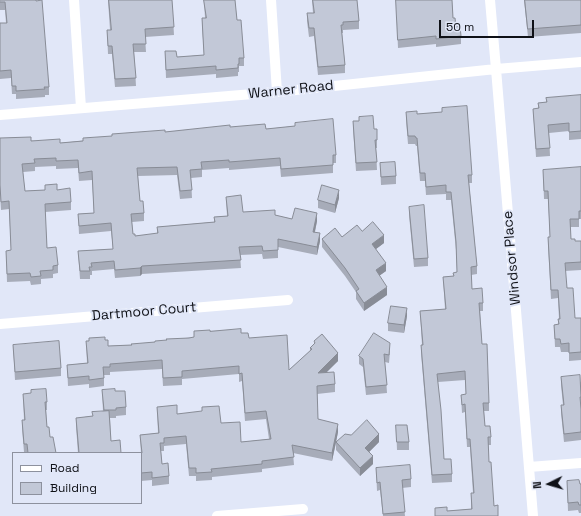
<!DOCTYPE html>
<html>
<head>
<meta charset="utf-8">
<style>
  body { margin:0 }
  #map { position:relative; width:581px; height:516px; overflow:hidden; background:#e1e7f8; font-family:"Space Grotesk",sans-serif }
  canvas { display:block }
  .legend { position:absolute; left:12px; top:452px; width:130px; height:52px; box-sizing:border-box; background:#e1e7f8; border:1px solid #8d919e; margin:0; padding:5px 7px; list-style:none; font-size:12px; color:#0f1117 }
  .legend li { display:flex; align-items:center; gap:8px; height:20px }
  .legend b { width:20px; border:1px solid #8d919e }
  .north { position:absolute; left:529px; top:464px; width:40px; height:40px; -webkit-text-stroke:3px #e1e7f8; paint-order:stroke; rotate:265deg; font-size:11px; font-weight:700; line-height:16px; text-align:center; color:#0f1117 }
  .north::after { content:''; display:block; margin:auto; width:14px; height:18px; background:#0f1117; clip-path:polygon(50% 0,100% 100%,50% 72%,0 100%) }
  .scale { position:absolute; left:439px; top:20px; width:95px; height:18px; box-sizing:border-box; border:2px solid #0f1117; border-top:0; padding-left:5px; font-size:12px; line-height:14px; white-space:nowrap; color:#0f1117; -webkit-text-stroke:3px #e1e7f8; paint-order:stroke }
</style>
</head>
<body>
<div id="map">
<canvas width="581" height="516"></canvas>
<ul class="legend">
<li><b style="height:5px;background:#fff"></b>Road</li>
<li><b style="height:11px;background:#c2c8d7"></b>Building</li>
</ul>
<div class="north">N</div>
<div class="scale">50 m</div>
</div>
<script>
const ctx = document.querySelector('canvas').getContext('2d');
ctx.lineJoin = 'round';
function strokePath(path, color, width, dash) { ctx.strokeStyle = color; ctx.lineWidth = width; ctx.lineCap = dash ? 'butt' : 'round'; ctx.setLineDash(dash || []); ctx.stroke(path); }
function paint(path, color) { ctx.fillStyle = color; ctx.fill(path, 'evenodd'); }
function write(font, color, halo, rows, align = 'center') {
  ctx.font = font + ' "Space Grotesk",sans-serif'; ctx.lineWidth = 4; ctx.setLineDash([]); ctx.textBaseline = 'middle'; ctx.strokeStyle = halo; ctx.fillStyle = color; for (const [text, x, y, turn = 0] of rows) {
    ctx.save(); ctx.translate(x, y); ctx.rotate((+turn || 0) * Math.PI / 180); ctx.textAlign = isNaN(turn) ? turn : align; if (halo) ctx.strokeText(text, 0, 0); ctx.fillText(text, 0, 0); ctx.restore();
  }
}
strokePath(new Path2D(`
  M74,0L81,108
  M271,0L277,92
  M490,0L496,69L533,516
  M0,115L277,92L496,69L581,62
  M0,324L288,300
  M529,467L581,463
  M217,516L303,509`), '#fff', 10);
paint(new Path2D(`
  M0,0H36L49,87V95H45V97L16,99V94H12L11,78L0,79V23H6L5,10H0Z
  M108,0H172L174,35L145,37L146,52H134L136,86L115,87L112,54H108L107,30H110Z
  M204,0H235L237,20L244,58V66H239V72H238V76L216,78V74L166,78L165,51L177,57L204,55L202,26V18H205Z
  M312,0H359H357L359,21V29L343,30V33H342L345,65V73L318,75L314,36L309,37L307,21V13H313Z
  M396,0H453H452L453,18L456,27L461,36V44L436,47V44L398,48Z
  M524,0H581V33L528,37Z
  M581,95V139L569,140V131L549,133L550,156L536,157L533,109L538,108V103L546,102V98Z
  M442,108L472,175V183H469L477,266V274L471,275L472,289L483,303V311H480L482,344L489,403V411H484L485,426L491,437V445H488L489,462L494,506L498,516H435V508L447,511L471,509V493H473L470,447H467L465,412L462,413L461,395L466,394L465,380L438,382L444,459L452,474V482L432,483L421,353V345H422L420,311L445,309L443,277L453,276L457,272L456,250L451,200H446V194L426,195L425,181H420L417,146H416L415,144H408L406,120V112L417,114L442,112Z
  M359,117L374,129L377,140V148H376L377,170L356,171L353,129V121H359Z
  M295,123L336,155V163H333V173L281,177L280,166L229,170V168L202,170V177L191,178L192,198L180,199L177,175L138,176L140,201L144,213V221L132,222L133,234L135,236L157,234V227L214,222V217L227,216L226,197L243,212L275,215L292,219L317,221L315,232L320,241L317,255L278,247V258L263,259L262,254L240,255L241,268L142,274L140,276L115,278L114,269L92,271V275H90V279H80L78,251L113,249L111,231L79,234L78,214L94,213L92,180L79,181L78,168L56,169V166L35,167V171L23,172L25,191L45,190V185L57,190L71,202V210L45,212L47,248L58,265V273L53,274V278L41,279V284L31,285L30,281L7,282L6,251L11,250L9,209L1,210L0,193V138L60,143L165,132L230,127L266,129L295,126Z
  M380,163L396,176V184L381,185Z
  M581,167V219H579V227H570L571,239L575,241H581V270L565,271L567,288L575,318H581V360L569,361V352H561L560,347H555L554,325L558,324V319H559L558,298L551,299L548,245V237H550L548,199H544L543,170Z
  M339,198L335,213L318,208V200Z
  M409,207L428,258V266L414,267L409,215Z
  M362,231L384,243L376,249L386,271L379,276L387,295L364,311L356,299V292L345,276L322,247V239L342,237Z
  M407,316L404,333L388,331V323Z
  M194,331L241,333L289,370L310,351V348L314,344V341L338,361L326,372L335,384V392L317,394L318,419L338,432L336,442H379L369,452L373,464L360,476L336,450V443L332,461L293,453L294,465L262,469V472L212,477V480L196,481V476H189L186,444L164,446V451H161L162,464L169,476V484L152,486V480L141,481V453L140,435L158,433L157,407L177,414L221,423L241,442L269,439L266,419L245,421L242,381L239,382V374L182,379V385L163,386L162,369L110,372V375H104V386L89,388V384L68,386L67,365L87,363L86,341L105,340L108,346L132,345L194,337Z
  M13,345L61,368V376L15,380Z
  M390,351L389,363L385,362L387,393L366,395L363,367L359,364V356Z
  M561,377L581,382V440L564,442L561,413V405H563L561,385Z
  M102,390L115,391L126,407V415L116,416V418H110L111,441L121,453H78L76,426V418L92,416L103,411Z
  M23,394L47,402V410H46L47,427L50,437L56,453H27V452H24L22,428V420H24Z
  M396,425L409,442V450H397Z
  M376,468L411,479V487L402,488L405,516H383L380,490L377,491Z
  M567,481L581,484V513H579L578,510L568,511Z`), '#a7acb9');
paint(new Path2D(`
  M339,190V198L335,213V205Z
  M317,213V221L313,240V232Z
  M320,233V241L317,255V247Z
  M384,235V243L372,252V244Z
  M386,263V271L376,278V270Z
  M142,266V274L140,276V268Z
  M387,287V295L364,311V303Z
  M407,308V316L404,333V325Z
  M338,353V361L318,381V373Z
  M338,424V432L332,461V453Z
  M379,434V442L365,456V448Z
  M373,456V464L360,476V468Z`), '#888c96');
const building = new Path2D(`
  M0,0H36V1L42,0L49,87H44L45,89L16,91V86H12L11,70L0,71V23H7L5,2H0Z
  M109,0H172L174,27L145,29L146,44H133L136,78L115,79L112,46H108L107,30H111Z
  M204,0H235L237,20H241L244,58H239V64H238V68L216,70V66L166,70L165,51H176L177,57L204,55L202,18H206Z
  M313,0H357L359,21L343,22V25H341L345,65L318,67L314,28H309L307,13H314Z
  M396,0H452L453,18H455L456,27L460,26L461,36L436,39V36L398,40Z
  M525,0H581V25L528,29Z
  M581,95V131L569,132V123L548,125L550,148L536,149L533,109L539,108L538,103L547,102L546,98Z
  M467,106L472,175H468L477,266L471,267L472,289L482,288L483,303H479L482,344H487L489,403H483L485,426H490L491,437H488L489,462H491L494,506L498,505V516H435V508L447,507V511L472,509L471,493H474L470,439H467L465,404L462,405L461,395L466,394L465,371L437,374L441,410L444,459H451L452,474L432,475L421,345H423L420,311L446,309L443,277L454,276L453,273L457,272L456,242L451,192H446V185L426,187L425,173H420L417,138H416L415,136H408L406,112L417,111V114L442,112V108Z
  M373,116L374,129H377V140H375L377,162L356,163L353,121H359V117Z
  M333,119L336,155H333V165L281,169L280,158L229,162V160L201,162L202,169L190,170L192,190L180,191L177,167L137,168L140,201H143L144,213L131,214L133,234H135V236L158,233L157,227L215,222L214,217L228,216L226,197L241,195L243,212L275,210V215L292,219L295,208L317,213L313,232L320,233L317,247L278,239V250L263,251L262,246L239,247L241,260L142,266L140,268L115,270L114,261L91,263L92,267H89L90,271H80L78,251L113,249L111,223L79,226L78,214L94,213L92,171L79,173L78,160L56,161V158L34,159L35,163L22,164L25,191L45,190V185L57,184V190L70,188L71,202L45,204L47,248L56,247L58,265L53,266V270L40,271L41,276L31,277L30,273L7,274L6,251L11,250L9,201L1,202L0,185V138L31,137V141L60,139V143L83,141V138L112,136V134L165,130V132L230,125V127L265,124L266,129L295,126V123Z
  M395,162L396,176L381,177L380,163Z
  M581,167V211H579V219H570L571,239H575V241H581V262L565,263L567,288H573L575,318H581V352L569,353V343L561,344L560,339H555L554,325L559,324L558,319H560L558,290H551L548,237H550L548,191H544L543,170Z
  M322,185L339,190L335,205L318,200Z
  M424,205L428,258L414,259L409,207Z
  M373,222L384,235L372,244L386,263L376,270L387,287L364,303L356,291L359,289L345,268L322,239L335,228L342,237L357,225L362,231Z
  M391,306L407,308L404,325L388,323Z
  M241,329V333H248L249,338L287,335L289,370L312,349L310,348L315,343L314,341L322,334L338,353L318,373L334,372L335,384L317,386L318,419L338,424L332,453L292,445L294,457L262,461V464L211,469L212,472L196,473V468H189L186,436L164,438V443H160L162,464L168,463L169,476L152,478V472L141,473V453H142L140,435L159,433L157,407L177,405V414L202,411V407L219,406L221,423L240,422L241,442L271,439L266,411L245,413L242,373L239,374V366L182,371V377L163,378L162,360L110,364V367H103L104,378L89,380V376L68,378L67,365L88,363L86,341H89V338L105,337V340H108V346L132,345L131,344L155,342V341L167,340L166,339L189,338L194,337V331L210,330V331Z
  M374,333L390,343L389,355L384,354L387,385L366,387L363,359L359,356Z
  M59,341L61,368L15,372L13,345Z
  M580,375L581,397H580L581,409V432L564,434L561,405H564L561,377Z
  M46,389L47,402H45L47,427H49L50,437H53L56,453H28L27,444H24L22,420H25L23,394L31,393V390Z
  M115,389V391H125L126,407L116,408V410H104L102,390Z
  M109,411L111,441L120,440L121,453H79L76,418L93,416L92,412Z
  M367,420L379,434L365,448L373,456L360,468L336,442L345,434L351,435Z
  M396,425H407L409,442H397Z
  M410,465L411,479L402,480L405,512L383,514L380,482L377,483L376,468Z
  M579,480L580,484H581V505H579L578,502L568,503L567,481Z`);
paint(building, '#c2c8d7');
strokePath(building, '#888c96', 1);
write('14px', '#0f1117', '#e1e7f8', [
  ["Warner Road",291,90,-6],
  ["Windsor Place",512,258,-95],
  ["Dartmoor Court",144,312,-5]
]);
</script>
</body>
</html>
